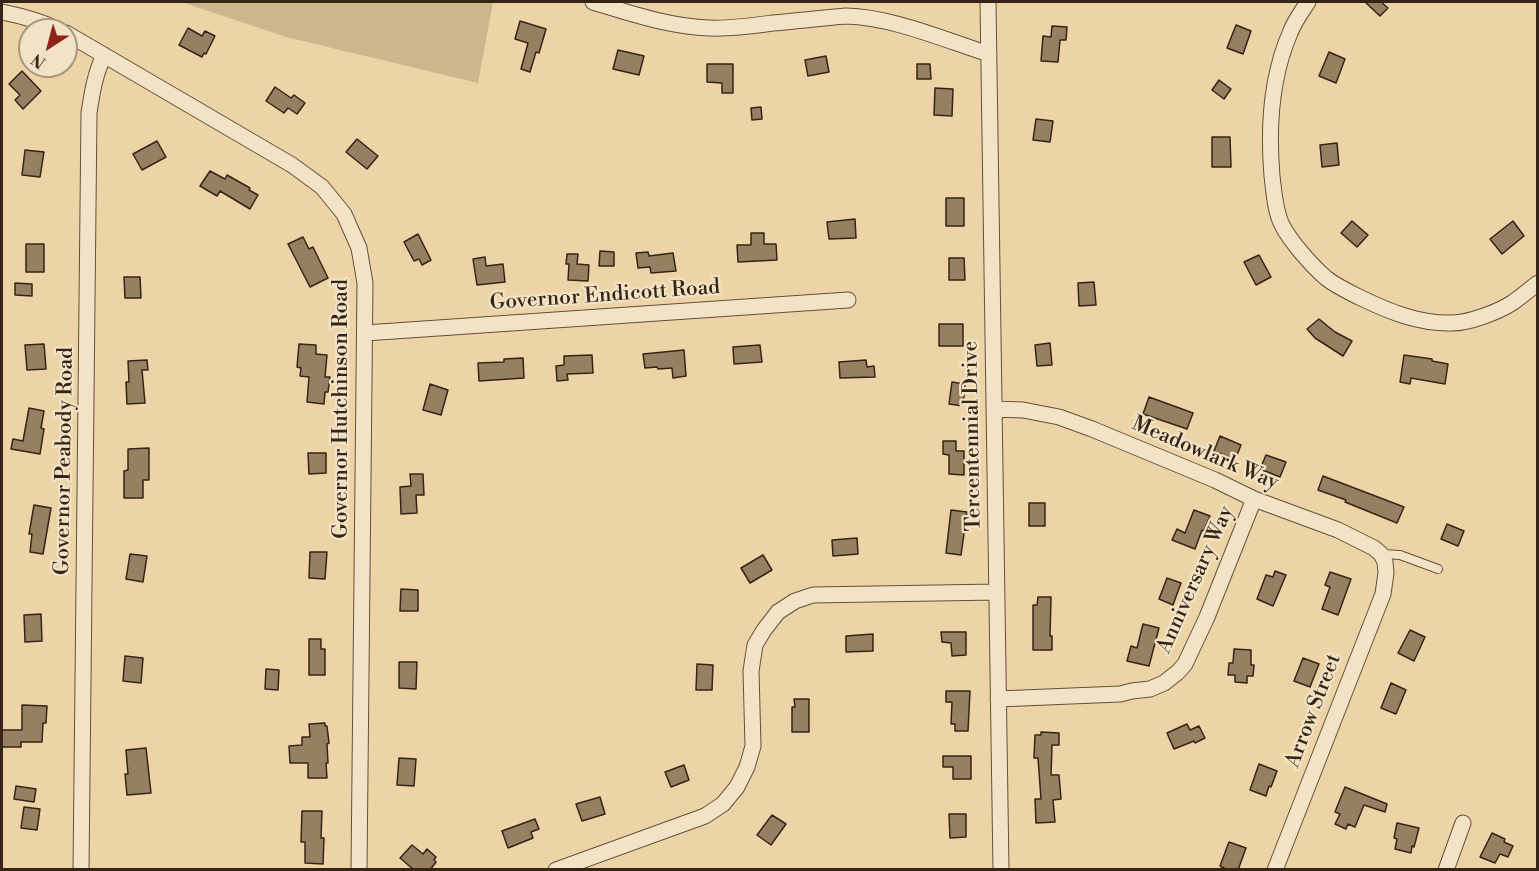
<!DOCTYPE html>
<html>
<head>
<meta charset="utf-8">
<style>
  body { margin:0 }
  #map { position:relative; width:1539px; height:871px; overflow:hidden; background:#ecd4a7; font-family:"Libre Bodoni",serif }
  canvas { display:block }
  .frame { position:absolute; inset:0; border:3px solid #362416; pointer-events:none }
  .north { position:absolute; left:18px; top:18px; width:60px; height:60px; box-sizing:border-box; background:#f3e3c6; border:2px solid #a79780; border-radius:50%; rotate:216deg; font-size:16px; font-weight:700; line-height:24px; text-align:center; color:#362416 }
  .north::after { content:''; display:block; margin:auto; width:21px; height:27px; background:#8f2418; clip-path:polygon(50% 0,100% 100%,50% 72%,0 100%) }
</style>
</head>
<body>
<div id="map">
<canvas width="1539" height="871"></canvas>
<div class="frame"></div>
<div class="north">N</div>
</div>
<script>
const ctx = document.querySelector('canvas').getContext('2d');
ctx.lineJoin = 'round';
function paint(path, color) { ctx.fillStyle = color; ctx.fill(path, 'evenodd'); }
function strokePath(path, color, width, dash) { ctx.strokeStyle = color; ctx.lineWidth = width; ctx.lineCap = dash ? 'butt' : 'round'; ctx.setLineDash(dash || []); ctx.stroke(path); }
function write(font, color, halo, rows, align = 'center') {
  ctx.font = font + ' "Libre Bodoni",serif'; ctx.lineWidth = 4.5; ctx.setLineDash([]); ctx.textBaseline = 'middle'; ctx.strokeStyle = halo; ctx.fillStyle = color; for (const [text, x, y, turn = 0] of rows) {
    ctx.save(); ctx.translate(x, y); ctx.rotate((+turn || 0) * Math.PI / 180); ctx.textAlign = isNaN(turn) ? turn : align; if (halo) ctx.strokeText(text, 0, 0); ctx.fillText(text, 0, 0); ctx.restore();
  }
}
paint(new Path2D(`
  M181,2H493L478,83L286,37Z`), '#cdb68e');
const building = new Path2D(`
  M1365,2H1381L1388,8L1380,16Z
  M520,21L546,29L539,53L536,52L530,72L521,69L528,43L515,39Z
  M1236,25L1251,31L1243,54L1227,48Z
  M1052,26L1067,27L1066,40H1060L1058,62L1041,61L1043,36L1051,37Z
  M188,28L202,36L205,31L215,36L206,54L204,53L202,57L179,45Z
  M618,50L644,56L639,75L613,69Z
  M1329,52L1345,59L1336,83L1319,76Z
  M826,56L829,72L808,76L805,60Z
  M707,64H733V93H722V83L707,82Z
  M917,64H930L931,79H917Z
  M22,71L41,91L23,109L15,100L20,95L9,84Z
  M1219,80L1231,89L1224,99L1212,90Z
  M275,87L291,98L294,95L305,103L297,114L288,108L284,113L266,101Z
  M935,88L953,89L952,116L934,115Z
  M761,107L762,119L752,120L751,108Z
  M1036,119L1053,121L1050,142L1033,140Z
  M1212,137H1230L1231,167H1212Z
  M357,139L378,156L367,169L346,152Z
  M157,141L166,157L142,170L133,154Z
  M1337,143L1339,165L1322,167L1320,145Z
  M25,150L44,152L40,177L22,175Z
  M210,171L225,179L227,175L250,188L249,190L258,195L250,209L220,191L217,196L200,186Z
  M946,198H964V226H946Z
  M855,219L856,238L829,239L827,222Z
  M1352,221L1368,235L1357,247L1341,233Z
  M1513,221L1524,236L1502,254L1490,239Z
  M751,233H764V244H776L777,260L738,262L737,245H751Z
  M418,234L431,260L422,265L419,259L414,261L404,242Z
  M303,237L309,249L313,247L328,278L310,287L288,244Z
  M26,244H44V272H26Z
  M600,251L614,252V266H599Z
  M648,252L649,256L673,253L676,271L651,273L650,267L638,268L636,253Z
  M567,254H578L577,264L589,265L588,281L568,280L569,264H566Z
  M1259,255L1271,277L1256,285L1244,262Z
  M485,257L486,266L503,264L505,282L477,285L473,259Z
  M949,258H964L965,280H949Z
  M124,277H140L141,298H125Z
  M1094,282L1096,305L1079,306L1078,283Z
  M15,283L32,284V296L15,295Z
  M1319,319L1335,332L1352,341L1343,356L1315,338L1307,329Z
  M939,324H963V346H939Z
  M1050,343L1052,365L1037,366L1035,345Z
  M44,344L46,369L27,370L25,345Z
  M299,344L316,345V354L327,355L325,377H330L328,392H325L324,404L307,402L309,377L300,376L301,368L297,367Z
  M760,345L762,362L734,364L733,347Z
  M684,350L686,376L673,378L672,368L658,369L657,367L645,368L643,354Z
  M592,355L593,373L567,374L568,380L557,381L556,366L564,365V356Z
  M1404,355L1432,359V361L1448,364L1445,384L1411,378L1410,384L1400,382Z
  M523,358L524,378L479,381L478,363L504,362V359Z
  M147,360L148,370H142L145,403L127,404L126,382H129L128,361Z
  M866,360L867,367L874,366L875,377L840,378L839,362Z
  M952,382L965,384L963,406L949,404Z
  M430,384L448,390L441,415L423,410Z
  M1149,397L1193,413L1187,429L1143,414Z
  M29,408L44,411L41,428L44,429L40,454L11,449L13,439L23,441Z
  M1220,436L1241,445L1235,460L1214,451Z
  M943,441H956V451H964V475L949,474V455L943,454Z
  M149,448V480H143V498H124V471L128,470V449Z
  M308,453H326V473L309,474Z
  M1266,455L1286,462L1280,477L1260,469Z
  M410,474H423L424,495H416L417,513L401,514L400,487L411,486Z
  M1323,476L1404,507L1397,523L1345,502L1346,500L1318,490Z
  M1029,503H1045V526H1029Z
  M34,505L51,508L43,554L30,552L32,534H29Z
  M951,510L967,512L961,555L946,553Z
  M1194,510L1210,516L1204,531L1202,530L1195,549L1172,540L1177,529L1185,533Z
  M1447,524L1464,531L1458,546L1441,539Z
  M857,538L858,554L833,556L832,540Z
  M310,552H327L325,579L309,578Z
  M130,554L147,556L143,582L126,579Z
  M763,555L772,570L750,583L741,568Z
  M1275,571L1286,575L1273,606L1257,599L1266,575L1273,577Z
  M1330,572L1351,579L1338,615L1322,609L1330,587L1325,585Z
  M1167,578L1181,583L1173,605L1159,599Z
  M401,589L418,590V611H400Z
  M1038,597H1051L1050,636H1052V650H1033V605H1037Z
  M41,614L42,641L25,642L24,615Z
  M1143,624L1159,628L1149,666L1127,661L1131,646L1137,648Z
  M1410,630L1425,637L1414,661L1398,653Z
  M941,632H966V655L952,656L951,643L942,642Z
  M873,634V651L846,652V636Z
  M309,639H321V649H325V675H309Z
  M1234,649L1251,650V665H1254L1253,676H1247V683L1235,682V675H1228L1229,663H1233Z
  M125,656L143,658L141,683L123,681Z
  M1303,658L1319,664L1310,687L1294,681Z
  M399,662H417L416,689L399,688Z
  M697,664L713,665L712,690H696Z
  M266,669L279,670L278,690L265,689Z
  M1391,683L1406,690L1396,714L1381,708Z
  M946,691H970L968,731H955V724H951L952,702H946Z
  M794,699H809V732H792V707H795Z
  M22,705L47,706L46,723H43L42,742H21V747H2V730H22Z
  M325,723V726H327L329,743L327,744L328,763H326L327,778H308V763H290L289,746L302,745V737H310L309,724Z
  M1187,724L1190,730L1199,726L1205,738L1195,743L1194,741L1174,749L1167,733Z
  M1041,732L1059,733V745H1052L1051,775H1059L1061,799L1053,800L1055,822L1036,823L1035,799H1041L1038,758H1034L1035,735H1041Z
  M146,748L151,793L127,795L125,774H128L126,750Z
  M943,756H971V779H953V767H943Z
  M399,758L416,759L414,786L397,785Z
  M1259,764L1277,771L1271,787L1269,786L1266,796L1250,790Z
  M684,765L689,780L671,787L665,772Z
  M16,786L36,789L34,802L14,799Z
  M1345,787L1387,804L1385,812L1364,805L1355,827L1348,824L1346,829L1335,824L1340,814L1335,812Z
  M600,797L605,814L582,821L576,804Z
  M24,807L40,809L37,830L21,828Z
  M302,811H322L321,838H324L323,864L305,863V842H301Z
  M949,814H966V837L950,838Z
  M772,815L786,824L771,845L757,835Z
  M535,819L539,829L531,832L533,838L508,848L502,831Z
  M1397,823L1419,828L1414,847L1412,846L1411,853L1395,849L1397,839L1394,838Z
  M1492,833L1505,839L1504,842L1513,846L1508,857L1500,854L1495,863L1480,857Z
  M1229,842L1246,848L1238,870H1228L1220,866Z
  M412,845L423,854L427,849L436,857L434,860L436,862L430,870H414L400,858Z`);
paint(building, '#958061');
strokePath(building, '#362416', 1.5);
const service = new Path2D(`
  M1382,554L1400,555L1438,569`);
const minor = new Path2D(`
  M593,2C630,13 670,27 709,28C730,29 751,26 773,23C797,21 821,18 846,16C892,17 945,40 989,54
  M988,2L1001,870
  M1308,2C1302,11 1294,22 1290,33C1271,77 1268,129 1272,176C1274,192 1275,211 1282,225C1290,241 1312,266 1326,278C1336,286 1349,292 1361,298C1390,312 1420,324 1452,323C1469,323 1498,312 1512,303C1521,297 1529,290 1538,283
  M2,12C22,16 41,21 59,30
  M66,33L292,165L322,187L344,214L359,248L365,283L359,870
  M365,333L848,300
  M994,409L1023,410L1059,417L1092,429L1215,480L1254,499L1338,530L1374,548L1381,554L1385,562L1386,573L1383,594L1275,870
  M998,699L1120,694L1132,691L1150,689L1164,683L1178,672L1185,664L1207,617L1254,499
  M81,870L89,113C92,93 95,74 104,55
  M556,870L705,816L723,804L737,787L747,767L753,746L751,671L755,645L764,630L778,612L795,601L813,595L997,592
  M1446,870L1463,823`);
strokePath(service, '#64503a', 10);
strokePath(minor, '#64503a', 17);
strokePath(service, '#f3e3c6', 8);
strokePath(minor, '#f3e3c6', 15);
write('21px', '#362416', '#f3e3c6', [
  ["Governor Endicott Road",605,296,-4],
  ["Governor Hutchinson Road",342,409,-90],
  ["Tercentennial Drive",973,436,-91],
  ["Meadowlark Way",1205,454,23],
  ["Governor Peabody Road",65,461,-89],
  ["Anniversary Way",1196,580,-66],
  ["Arrow Street",1314,711,-69]
]);
</script>
</body>
</html>
